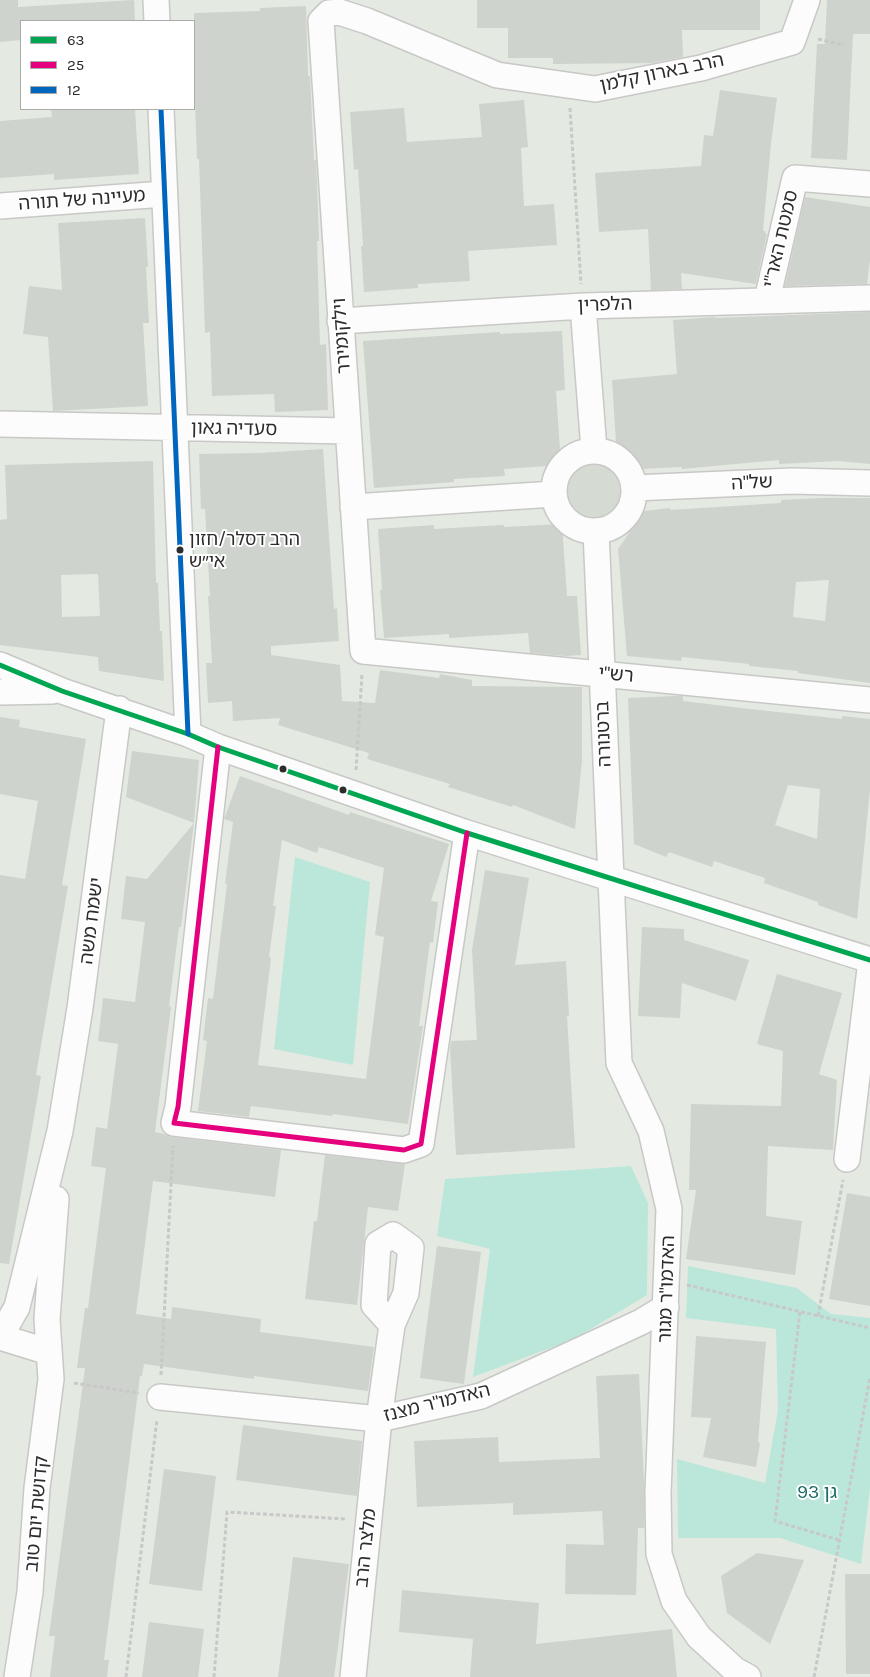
<!DOCTYPE html>
<html>
<head>
<meta charset="utf-8">
<style>
  body { margin:0 }
  #map { position:relative; width:870px; height:1677px; overflow:hidden; background:#e4eae2; font-family:Karla,sans-serif }
  canvas { display:block }
  .legend { position:absolute; left:20px; top:20px; width:175px; height:90px; box-sizing:border-box; background:#fff; border:1px solid #ababab; margin:0; padding:6px 9px; list-style:none; font-size:15px; color:#2c2c2c }
  .legend li { display:flex; align-items:center; gap:10px; height:25px }
  .legend b { width:25px; border:1px solid #ababab }
</style>
</head>
<body>
<div id="map">
<canvas width="870" height="1677"></canvas>
<ul class="legend">
<li><b style="height:6px;background:#00a651"></b>63</li>
<li><b style="height:6px;background:#e5007d"></b>25</li>
<li><b style="height:6px;background:#0065bd"></b>12</li>
</ul>
</div>
<script>
const ctx = document.querySelector('canvas').getContext('2d');
ctx.lineJoin = 'round';
function paint(path, color) { ctx.fillStyle = color; ctx.fill(path, 'evenodd'); }
function strokePath(path, color, width, dash) { ctx.strokeStyle = color; ctx.lineWidth = width; ctx.lineCap = dash ? 'butt' : 'round'; ctx.setLineDash(dash || []); ctx.stroke(path); }
function write(font, color, halo, rows, align = 'center') {
  ctx.font = font + ' Karla,"Noto Sans Hebrew",sans-serif'; ctx.lineWidth = 4; ctx.setLineDash([]); ctx.textBaseline = 'middle'; ctx.strokeStyle = halo; ctx.fillStyle = color; for (const [text, x, y, turn = 0] of rows) {
    ctx.save(); ctx.translate(x, y); ctx.rotate((+turn || 0) * Math.PI / 180); ctx.textAlign = isNaN(turn) ? turn : align; if (halo) ctx.strokeText(text, 0, 0); ctx.fillText(text, 0, 0); ctx.restore();
  }
}
paint(new Path2D(`
  M295,857L370,882L353,1065L274,1049Z
  M631,1166L648,1203L647,1295L574,1339L473,1377L490,1249L437,1236L445,1179Z
  M688,1266L797,1288L831,1314L870,1318V1488L861,1564L780,1538H678L677,1459L765,1483L778,1410L776,1329L686,1318Z`), '#bbe7db');
paint(new Path2D(`
  M562 491a33 33 0 1 1 66 0a33 33 0 1 1-66 0Z`), '#d5dbd2');
paint(new Path2D(`
  M0,0H18V7L134,0L135,21H21V40L0,42Z
  M477,0H760V30H682L683,57L652,63L553,64V58H508V28H477Z
  M827,0H870V34H853L847,160L811,158L817,44H825Z
  M306,6L308,76H310L314,160H316L317,183L319,241H317L320,345L326,344L328,410L275,412L274,394L212,396L210,332L205,333L199,159H197L194,73V13L260,11V8Z
  M720,90L777,98L771,143L763,231H765V233L767,234L756,284L681,273L682,289L651,290L648,229L599,232L595,173L701,166L704,135L713,136Z
  M524,100L528,147L521,148L524,206L554,204L557,245L468,251L470,281L418,284V288L364,292L361,246H363L358,169L354,170L350,112L404,108L407,142L482,137L479,104Z
  M51,109H135L139,174L54,180V174L0,178V121L52,117Z
  M805,197L870,207V260L867,284L785,286Z
  M145,218L148,267H146L149,323H143L148,406L53,411L48,337L23,334L29,286L62,290L58,223Z
  M870,312V464L839,461L779,464V460L682,469L681,467L640,469L616,443L612,380L677,374L673,320L715,317V318Z
  M562,331L565,390L556,391L561,465L504,469L505,476L454,479V482L374,488L363,341L500,332V334Z
  M323,449L334,609L337,608L339,641L271,646V655L340,665L342,701L375,703L380,670L439,678L440,674L472,680V686L582,687V761L575,829L513,805L512,807L448,787L450,784L367,759L369,753L278,725L280,718L233,721L232,701L208,703L206,663H212L208,596H210L205,509H201L199,454L260,453Z
  M153,461L156,583H158L160,631H162L164,681L99,671L98,657L0,645V520L7,519L5,465ZM98,574L100,616L62,617L61,575Z
  M822,498H870V683L798,673V671L749,666V664L682,657L681,661L627,656L618,549L644,511L670,508V510L781,503V500ZM829,580L825,621L793,617L796,582Z
  M562,524L567,596H577L581,655L566,656L530,653L528,633L449,638V634L384,638L380,590H382L378,529L434,525V529L504,525V527Z
  M674,696H683V701L741,708L842,719V716L870,719V790L857,919L818,905V902L764,883L765,878L714,861L712,867L669,852L666,857L634,844L628,698ZM788,785L820,789L817,839L775,825Z
  M0,717L20,720L19,727L86,739L62,885L68,886L36,1075L41,1076L9,1264L0,1263V875L25,879L38,801L0,794Z
  M132,751L199,760L194,823L126,797Z
  M240,776L349,815L350,812L449,844L431,901L438,902L433,943L430,942L419,1026H423L408,1124L333,1114L332,1116L251,1106L249,1117L198,1111L207,1041L203,1040L208,998L213,999L227,884H225L233,822L224,819ZM282,840L317,853L319,847L384,868L375,935L384,937L366,1079L258,1065L271,958L269,957L276,906H273Z
  M194,823L181,927H179L169,1006L171,1007L155,1132L164,1134L172,1137L281,1150L275,1197L153,1181L136,1314L171,1319L172,1307L261,1319L260,1332L374,1347L368,1391L254,1376V1379L144,1364L142,1376H140L104,1660H109L107,1677H50L55,1636H49L85,1368H77L85,1308H88L106,1168L91,1166L96,1127L107,1129L118,1044L98,1041L103,998L135,1002L145,922L121,919L126,876L147,879Z
  M485,870L529,878L515,965L566,961L569,1016H567L575,1148L456,1155L450,1048L451,1041L477,1040L472,950Z
  M642,927L684,929V940L749,960L736,1001L682,983L680,1018L638,1016Z
  M777,974L842,993L819,1074L837,1080L833,1150L768,1146L766,1216L802,1221L795,1275L686,1259L696,1190H689L691,1104L781,1106L783,1051L757,1044Z
  M325,1155L405,1164L398,1211L368,1207L357,1305L305,1299L314,1221H317Z
  M847,1193L870,1197V1306L829,1299Z
  M437,1246L481,1252L464,1384L420,1378Z
  M696,1336L766,1342L758,1442L760,1443L756,1467L703,1457L711,1418L691,1417Z
  M639,1374L644,1482V1528H638L636,1595L565,1594L566,1544L604,1545L602,1511L513,1515V1503L417,1507L414,1441L498,1437L499,1462L600,1458L596,1376Z
  M243,1425L362,1441L357,1496L236,1480Z
  M164,1469L216,1476L202,1591L149,1584Z
  M757,1553L804,1560L770,1644L727,1613L721,1576Z
  M293,1557L349,1564L334,1677H278Z
  M845,1574H870V1674H846Z
  M402,1590L539,1603L536,1644L672,1629L677,1677H470L473,1639L399,1632Z
  M149,1622L204,1629L198,1677H142Z`), '#ced3cd');
const minor = new Path2D(`
  M156,0L157,21
  M807,0L792,42L701,68L595,89L497,75L367,21L339,12L329,13L321,21L363,651L870,700
  M161,109L188,734
  M0,206L164,194
  M767,300L795,178L870,184
  M583,306L594,450
  M340,321L583,306L870,298
  M0,424L348,431
  M554 491a40 40 0 1 1 80 0a40 40 0 1 1-80 0Z
  M634,488L792,481L870,483
  M353,507L554,494
  M596,531L619,1063L651,1131L669,1209L658,1493L659,1554L674,1601L699,1637L735,1670L748,1677
  M0,665L62,691L188,734L218,747L467,833L870,960
  M0,692L52,691
  M218,747L178,1107L174,1123L404,1150L421,1144L467,833
  M847,1159L870,969
  M393,1235L411,1248L406,1293L392,1325L374,1305L378,1244Z
  M49,1352L0,1337L17,1307L60,1131L80,1008L119,709
  M160,1397L379,1419L481,1396L641,1322L666,1307
  M17,1677L30,1592L37,1488L51,1379L47,1319L56,1199
  M353,1677L379,1419L392,1325`);
strokePath(minor, '#c8c8c7', 28);
strokePath(new Path2D(`
  M818,39L844,45
  M570,108L581,284
  M356,770L362,674
  M687,1285L870,1328
  M800,1312L775,1521L839,1540
  M818,1316L843,1180
  M161,1375L173,1146
  M74,1383L139,1393
  M126,1677L157,1419
  M214,1677L227,1512L346,1519
  M814,1677L870,1377`), '#c7c8c7', 3, [4, 2.5]);
strokePath(minor, '#fbfcfb', 25);
strokePath(new Path2D(`
  M0,665L62,691L188,734L218,747L467,833L870,960`), '#00a651', 5);
strokePath(new Path2D(`
  M218,747L178,1107L174,1123L404,1150L421,1144L467,833`), '#e5007d', 5);
strokePath(new Path2D(`
  M161,109L188,734`), '#0065bd', 5);
for (const [x, y, r, color] of [
  [180,550,4.5,"#2c2c2c"],
  [283,769,4.5,"#2c2c2c"],
  [343,790,4.5,"#2c2c2c"]
]) { const dot = new Path2D(); dot.arc(x, y, r, 0, 2 * Math.PI); ctx.fillStyle = color; ctx.fill(dot); strokePath(dot, '#fff', 2); }
write('18px', '#2c2c2c', '#fff', [
  ["הרב דסלר/חזון",189,540],
  ["אי״ש",189,562]
], 'left');
write('19px', '#2c2c2c', '#fff', [
  ["הרב בארון קלמן",662,73,-12],
  ["מעיינה של תורה",82,200,-4],
  ["סמטת האר\"י",781,239,-77],
  ["הלפרין",605,305,-2],
  ["וילקומירר",342,336,-94],
  ["סעדיה גאון",234,429,1],
  ["של\"ה",752,483,-3],
  ["רש\"י",616,675,5],
  ["ברטנורה",604,734,-92],
  ["ישמח משה",92,921,-83],
  ["האדמו\"ר מגור",667,1289,-88],
  ["האדמו\"ר מצנז",437,1403,-14],
  ["קדושת יום טוב",37,1514,-85],
  ["מלצר הרב",366,1548,-84]
]);
write('19px', '#196c66', '#fff', [
  ["גן 93",817,1493]
]);
</script>
</body>
</html>
